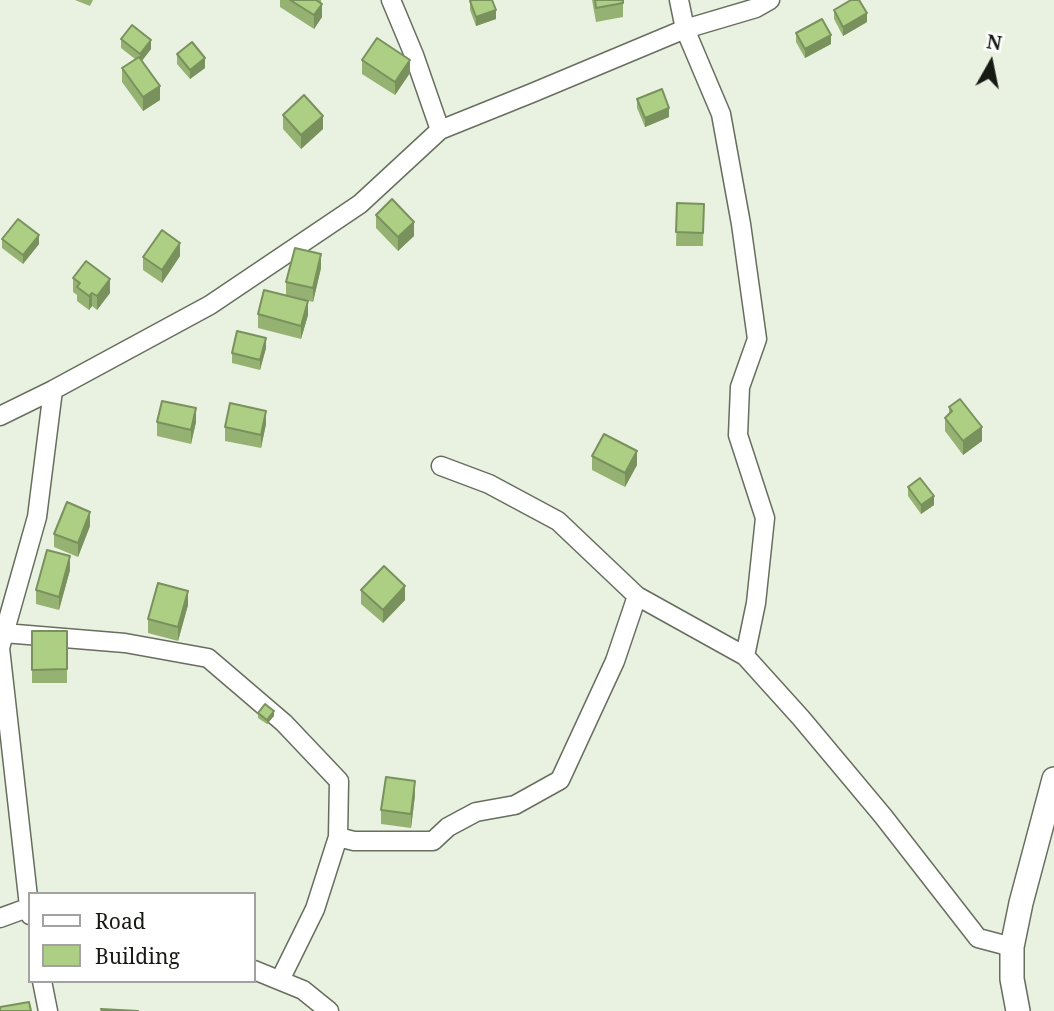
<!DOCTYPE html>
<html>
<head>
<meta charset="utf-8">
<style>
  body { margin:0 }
  #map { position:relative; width:1054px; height:1011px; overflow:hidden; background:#e9f2e1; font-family:"Noto Serif",serif }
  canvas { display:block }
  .legend { position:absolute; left:28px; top:892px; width:228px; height:91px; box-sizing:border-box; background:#fff; border:2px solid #a2a3a1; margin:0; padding:9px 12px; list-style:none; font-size:21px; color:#171a14 }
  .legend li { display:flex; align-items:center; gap:14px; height:35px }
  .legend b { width:35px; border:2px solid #a2a3a1 }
  .north { position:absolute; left:956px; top:28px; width:70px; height:70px; -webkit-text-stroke:5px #fff; paint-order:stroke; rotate:9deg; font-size:19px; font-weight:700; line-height:28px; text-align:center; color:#171a14 }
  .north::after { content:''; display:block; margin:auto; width:24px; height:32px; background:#171a14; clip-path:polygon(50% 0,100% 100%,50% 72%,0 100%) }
</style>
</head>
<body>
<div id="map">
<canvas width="1054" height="1011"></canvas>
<ul class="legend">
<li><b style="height:9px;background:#fff"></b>Road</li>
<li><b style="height:19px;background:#adcf84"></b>Building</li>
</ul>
<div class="north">N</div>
</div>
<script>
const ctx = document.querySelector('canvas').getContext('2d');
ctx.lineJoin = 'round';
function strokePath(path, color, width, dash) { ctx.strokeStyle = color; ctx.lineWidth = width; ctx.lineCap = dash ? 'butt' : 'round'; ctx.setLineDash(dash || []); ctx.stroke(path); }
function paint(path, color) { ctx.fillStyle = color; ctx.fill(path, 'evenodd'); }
const minor = new Path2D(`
  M391,0L414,55L440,130
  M679,0L685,29L721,114L741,224L757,339L740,387L738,435L765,518L756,603L745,656
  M0,416L53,390L210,305L360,204L440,130L532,93L685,29L756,8L770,0
  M441,466L489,484L558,521L637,596
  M4,633L125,643L208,658L284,723L339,781L338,837L315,909L280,980
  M338,837L354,841H433L448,827L476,812L515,805L560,780L615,661L637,596L745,656L801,718L883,816L978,938L1012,947
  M30,915L0,648L37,517L53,390
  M0,918L30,907
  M254,970L303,990L329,1011
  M42,981L48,1011`);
const major = new Path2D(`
  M1018,1011L1012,979V947L1021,903L1054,779`);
strokePath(minor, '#676e5f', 21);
strokePath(major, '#676e5f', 26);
strokePath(minor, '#fff', 18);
strokePath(major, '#fff', 23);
paint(new Path2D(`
  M75,0H93L90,6Z
  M280,0H321L322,17L314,29L280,7Z
  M592,0H623V17L596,22Z
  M470,1L496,19L476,26L470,10Z
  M834,10L867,22L843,36L834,19Z
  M796,33L831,44L805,58L796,42Z
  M121,39L151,49L142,61L160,100L143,111L122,82V68L135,59L121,48Z
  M177,54L205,68L190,79L177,64Z
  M362,60L410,73L395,95L362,74Z
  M637,99L669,117L645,127L637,108Z
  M283,115L323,129L301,149L283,129Z
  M677,203L704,204L703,246H676Z
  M376,215L414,236L398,251L376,228Z
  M2,239L39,244L23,264L2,248Z
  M180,256L162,283L143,270V257Z
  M321,268L313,302L286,295V282Z
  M73,278L110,293L97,310L92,306L89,310L77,301V295L73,292Z
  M258,314L308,315L301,339L258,328Z
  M266,348L260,370L232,363V353Z
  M949,407L982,441L963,455L945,431V418L949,414Z
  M157,422H196L191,444L157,436Z
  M266,424L261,448L225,441V427Z
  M592,456L637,465L625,487L592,470Z
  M908,487L934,505L921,514L908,496Z
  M90,526L78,557L54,547V534Z
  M70,570L59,610L36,604V590Z
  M361,590L405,600L383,623L361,604Z
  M188,605L178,641L148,633V619Z
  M32,631H67V683H32Z
  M258,713L274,716L267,724L258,718Z
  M415,795L411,828L381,824V810Z`), '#95b272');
paint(new Path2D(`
  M322,4V17L314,29V15Z
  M496,10V19L476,26V17Z
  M867,13V22L843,36V27Z
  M831,35V44L805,58V49Z
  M151,40V49L140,63V54Z
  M205,58V68L190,79V70Z
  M410,60V73L395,95V82Z
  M160,86V100L143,111V97Z
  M669,108V117L645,127V118Z
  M323,116V129L301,149V135Z
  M414,222V236L398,251V237Z
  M39,235V244L23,264V255Z
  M180,243V256L162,283V270Z
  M321,254V268L313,302V288Z
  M110,279V293L97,310V296Z
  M92,293V306L89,310V296Z
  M308,301V315L301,339V326Z
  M266,338V348L260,370V360Z
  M196,408V422L191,444V430Z
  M266,411V424L261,448V435Z
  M982,427V441L963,455V441Z
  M637,451V465L625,487V473Z
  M934,496V505L921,514V505Z
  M90,512V526L78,557V543Z
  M70,556V570L59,610V597Z
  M405,586V600L383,623V610Z
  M188,591V605L178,641V627Z
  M274,711V716L267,724V720Z
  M415,781V795L411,828V814Z`), '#79915c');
const building = new Path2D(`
  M290,0H316L322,4L314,15Z
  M472,0H492L496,10L476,17L470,1Z
  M595,0H623V3L596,8Z
  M851,0H859L867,13L843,27L834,10Z
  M822,19L831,35L805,49L796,33Z
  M132,25L151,40L140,54L121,39Z
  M377,38L410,60L395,82L362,60Z
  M192,42L205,58L190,70L177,54Z
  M139,57L160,86L143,97L122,68Z
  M662,89L669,108L645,118L637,99Z
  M304,95L323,116L301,135L283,115Z
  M392,199L414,222L398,237L376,215Z
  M677,203L704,204L703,233L676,232Z
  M18,219L39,235L23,255L2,239Z
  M162,230L180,243L162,270L143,257Z
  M295,248L321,254L313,288L286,282Z
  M86,261L110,279L97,296L92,293L89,296L77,287L80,283L73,278Z
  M264,290L308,301L301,326L258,314Z
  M237,331L266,338L260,360L232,353Z
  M960,399L982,427L963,441L945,418L952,411L949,407Z
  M162,401L196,408L191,430L157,422Z
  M230,403L266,411L261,435L225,427Z
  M604,434L637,451L625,473L592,456Z
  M920,478L934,496L921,505L908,487Z
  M67,502L90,512L78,543L54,534Z
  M47,550L70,556L59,597L36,590Z
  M384,566L405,586L383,610L361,590Z
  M158,583L188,591L178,627L148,619Z
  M32,631H67V669L32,670Z
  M265,704L274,711L267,720L258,713Z
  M386,777L415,781L411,814L381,810Z
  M29,1002L31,1011H0V1007Z
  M101,1009L138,1011H102Z`);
paint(building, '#adcf84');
strokePath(building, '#79915c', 2);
</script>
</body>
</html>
